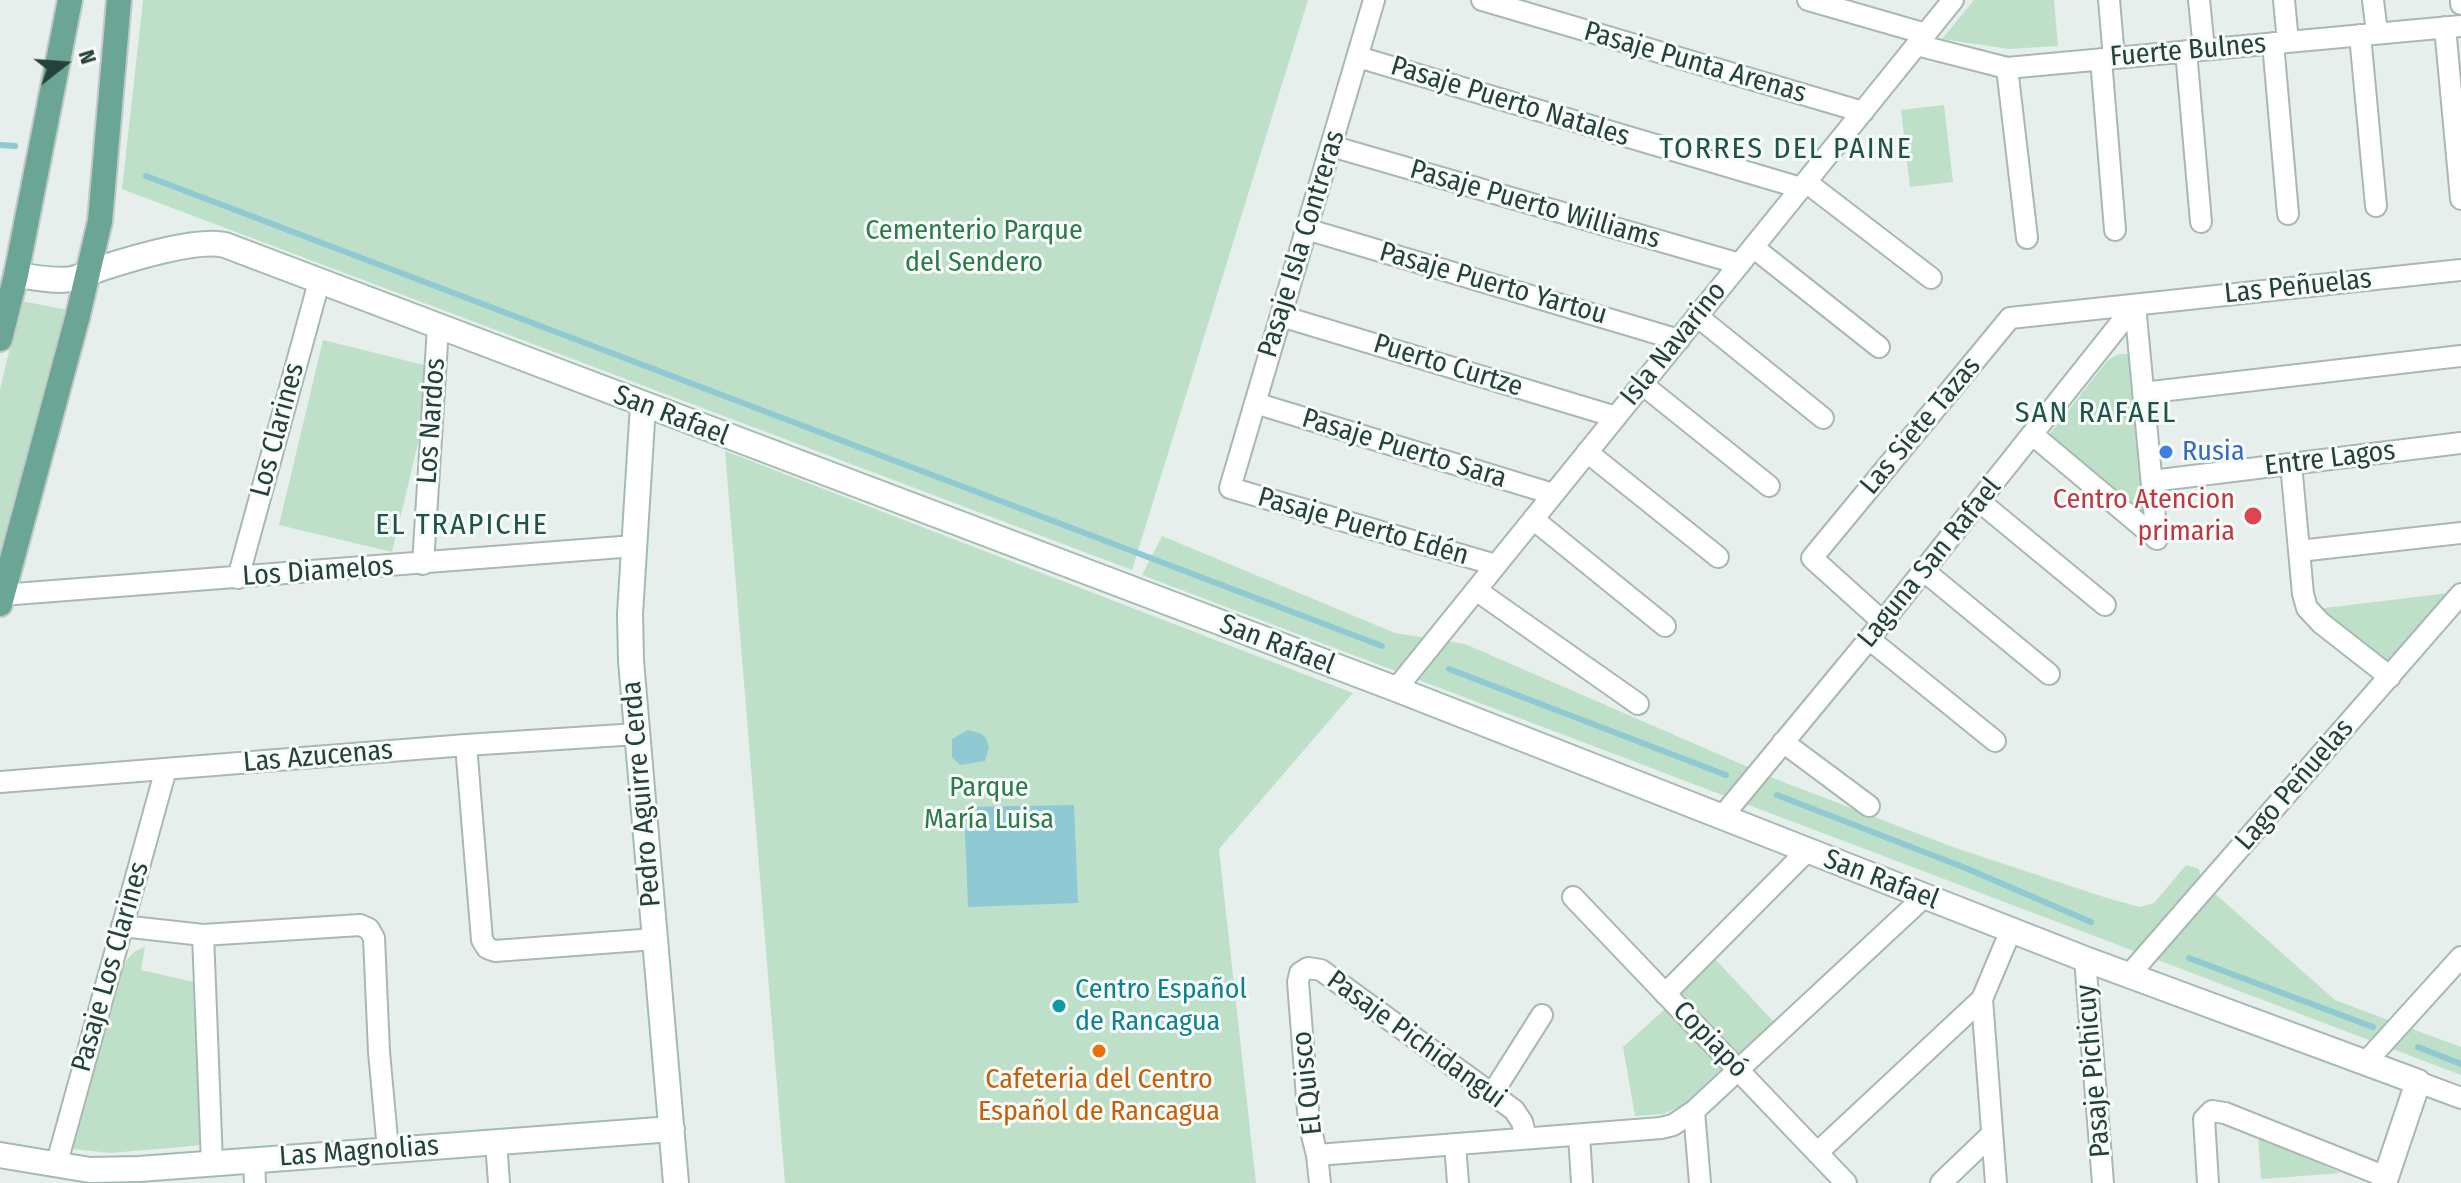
<!DOCTYPE html>
<html>
<head>
<meta charset="utf-8">
<style>
  body { margin:0 }
  #map { position:relative; width:2461px; height:1183px; overflow:hidden; background:#e6efeb; font-family:"Fira Sans Condensed",sans-serif }
  canvas { display:block }
  .north { position:absolute; left:24px; top:24px; width:80px; height:80px; -webkit-text-stroke:6px #f7fbf9; paint-order:stroke; rotate:73deg; font-size:22px; font-weight:700; line-height:32px; text-align:center; color:#24423a }
  .north::after { content:''; display:block; margin:auto; width:28px; height:36px; background:#24423a; clip-path:polygon(50% 0,100% 100%,50% 72%,0 100%) }
</style>
</head>
<body>
<div id="map">
<canvas width="2461" height="1183"></canvas>
<div class="north">N</div>
</div>
<script>
const ctx = document.querySelector('canvas').getContext('2d');
ctx.lineJoin = 'round';
function paint(path, color) { ctx.fillStyle = color; ctx.fill(path, 'evenodd'); }
function strokePath(path, color, width, dash) { ctx.strokeStyle = color; ctx.lineWidth = width; ctx.lineCap = dash ? 'butt' : 'round'; ctx.setLineDash(dash || []); ctx.stroke(path); }
function write(font, color, halo, rows, align = 'center') {
  ctx.font = font + ' "Fira Sans Condensed",sans-serif'; ctx.lineWidth = 6; ctx.setLineDash([]); ctx.textBaseline = 'middle'; ctx.strokeStyle = halo; ctx.fillStyle = color; for (const [text, x, y, turn = 0] of rows) {
    ctx.save(); ctx.translate(x, y); ctx.rotate((+turn || 0) * Math.PI / 180); ctx.textAlign = isNaN(turn) ? turn : align; if (halo) ctx.strokeText(text, 0, 0); ctx.fillText(text, 0, 0); ctx.restore();
  }
}
paint(new Path2D(`
  M143,0H1308L1132,570L122,189Z
  M1974,0H2054L2058,46L2009,49L1942,39Z
  M1944,105L1953,182L1910,187L1901,110Z
  M21,301L68,310L0,562V390Z
  M323,340L436,368L392,552L279,525Z
  M2119,354H2129L2134,360L2145,516H2139L2045,440L2108,360Z
  M725,451L1353,693L1219,849L1256,1183H785Z
  M1162,536L1395,633L1465,644L1778,780L1953,847L2110,899L2140,907L2154,903L2186,865L2199,869L2202,882L2335,1000L2461,1047V1075L1142,575Z
  M2457,592L2388,670L2317,609Z
  M145,947L141,970L198,983L203,1145L111,1153L72,1149L123,967C129,956 133,951 145,947Z
  M1716,960L1774,1022L1740,1055L1681,993Z
  M1665,1009L1722,1069L1683,1105L1663,1114L1635,1116L1623,1047Z
  M2258,1137L2341,1173L2261,1179Z`), '#bfe0c8');
paint(new Path2D(`
  M968,730L980,733L986,738L989,747L985,761L960,765L952,757V739Z
  M1074,805L1078,903L968,907L964,807Z`), '#8ec9d4');
strokePath(new Path2D(`
  M0,145L15,146
  M146,176L1382,646
  M1449,669L1726,775
  M1777,795L1968,869L2091,922
  M2189,958L2373,1027
  M2418,1047L2461,1064`), '#8ec9d4', 6);
const street = new Path2D(`
  M1374,0L1230,488L1496,565
  M1482,0L1863,112
  M1808,0L1926,34
  M2109,0L2114,58
  M2199,0L2204,49
  M2284,0L2288,42
  M2373,0L2377,33
  M2461,0V4
  M2445,27L2461,199
  M2360,35L2376,206
  M2273,43L2288,214
  M1917,45L2007,68L2461,26
  M2186,51L2201,222
  M1358,57L1801,188
  M2101,59L2115,230
  M2007,68L2027,238
  M1331,146L1740,264
  M1806,182L1931,278
  M1306,229L1679,340
  M1753,247L1879,347
  M2135,305L2157,539
  M1281,316L1616,417
  M1697,316L1823,418
  M1642,384L1769,486
  M2143,393L2461,356
  M1255,403L1553,494
  M2033,435L2157,539
  M1587,452L1718,557
  M2291,464L2303,594L2307,608L2321,623L2390,677
  M2152,481L2461,443
  M1979,501L2105,605
  M1533,519L1665,626
  M2299,551L2461,533
  M423,564L438,327
  M1923,570L2049,674
  M238,578L319,282
  M1476,590L1638,704
  M2,595L634,546
  M1883,622L1812,558L2010,318L2461,270
  M1869,639L1995,741
  M1396,689L1953,0
  M1783,742L1869,806
  M466,745L482,940L487,948L495,951L655,939
  M0,782L466,745L637,734
  M1721,818L1869,639L2135,305
  M1573,897L1846,1183
  M122,926L203,935L360,925L369,929L374,938L379,1052L388,1150
  M203,935L212,1163
  M2085,959L2103,1183
  M2129,975L2461,594
  M1665,994L1807,851
  M1982,999L1996,1183
  M2365,1063L2461,957
  M2418,1082L2461,1098
  M1492,1094L1542,1015
  M1694,1111L1700,1183
  M1579,1135L1582,1183
  M496,1142L499,1183
  M1455,1144L1458,1183
  M1817,1153L1982,999L2011,930
  M1317,1155L1661,1128L1673,1125L1694,1111L1924,897
  M254,1160L255,1183
  M56,1166L166,769
  M1320,1183L1317,1155L1309,1123L1298,982L1300,973L1308,968L1321,970L1514,1110L1522,1122L1526,1138
  M1941,1183L1992,1134
  M2208,1183L2204,1119L2212,1111L2225,1113L2386,1177`);
const secondary = new Path2D(`
  M16,275C34,277 54,282 72,279C82,277 92,271 102,268C130,259 197,238 225,245L1396,689L2085,959L2418,1082L2384,1183
  M643,405L630,614L631,661L676,1183
  M0,1155L90,1170L139,1169L672,1129`);
const primary = new Path2D(`
  M0,339L16,275L70,0
  M0,604L78,315L100,221L119,0`);
strokePath(street, '#a8b8b2', 24);
strokePath(secondary, '#a4bbb3', 28);
strokePath(primary, '#c2cac8', 28);
strokePath(street, '#fff', 20);
strokePath(secondary, '#fff', 24);
strokePath(primary, '#6aa596', 24);
for (const [x, y, r, color] of [
  [2166,452,8,"#3f7fe0"],
  [2253,516,10,"#e0444e"],
  [1059,1006,8,"#0f9aa8"],
  [1099,1051,8,"#e8710a"]
]) { const dot = new Path2D(); dot.arc(x, y, r, 0, 2 * Math.PI); ctx.fillStyle = color; ctx.fill(dot); strokePath(dot, '#f7fbf9', 3); }
write('28px', '#24423a', '#f7fbf9', [
  ["Fuerte Bulnes",2188,51,-5],
  ["Pasaje Punta Arenas",1695,63,16],
  ["Pasaje Puerto Natales",1510,102,17],
  ["Pasaje Puerto Williams",1535,205,16],
  ["Pasaje Isla Contreras",1302,244,-73],
  ["Pasaje Puerto Yartou",1493,284,16],
  ["Las Peñuelas",2298,287,-6],
  ["Isla Navarino",1674,344,-51],
  ["Puerto Curtze",1448,366,17],
  ["San Rafael",671,416,21],
  ["Los Nardos",432,421,-86],
  ["Las Siete Tazas",1921,426,-50],
  ["Los Clarines",278,430,-75],
  ["Pasaje Puerto Sara",1404,449,17],
  ["Entre Lagos",2330,459,-7],
  ["Pasaje Puerto Edén",1363,527,16],
  ["Laguna San Rafael",1930,563,-51],
  ["Los Diamelos",318,572,-4],
  ["San Rafael",1277,645,21],
  ["Las Azucenas",318,757,-5],
  ["Lago Peñuelas",2295,785,-49],
  ["Pedro Aguirre Cerda",642,794,-95],
  ["San Rafael",1881,880,21],
  ["Pasaje Los Clarines",111,967,-74],
  ["Pasaje Pichidangui",1416,1040,36],
  ["Copiapó",1710,1040,46],
  ["Pasaje Pichicuy",2094,1071,-95],
  ["El Quisco",1308,1083,-96],
  ["Las Magnolias",359,1152,-4]
]);
write('28px', '#2d7a4b', '#f7fbf9', [
  ["Cementerio Parque",974,231],
  ["del Sendero",974,263],
  ["Parque",989,788],
  ["María Luisa",989,820]
]);
write('28px', '#366cbe', '#f7fbf9', [
  ["Rusia",2182,452]
], 'left');
write('28px', '#be3a42', '#f7fbf9', [
  ["Centro Atencion",2235,500],
  ["primaria",2235,532]
], 'right');
write('28px', '#0d838f', '#f7fbf9', [
  ["Centro Español",1075,990],
  ["de Rancagua",1075,1022]
], 'left');
write('28px', '#c56008', '#f7fbf9', [
  ["Cafeteria del Centro",1099,1080],
  ["Español de Rancagua",1099,1112]
]);
ctx.letterSpacing = '2px';
write('30px', '#1f5548', '#f7fbf9', [
  ["TORRES DEL PAINE",1786,150],
  ["SAN RAFAEL",2096,414],
  ["EL TRAPICHE",462,526]
]);
ctx.letterSpacing = '0px';
</script>
</body>
</html>
